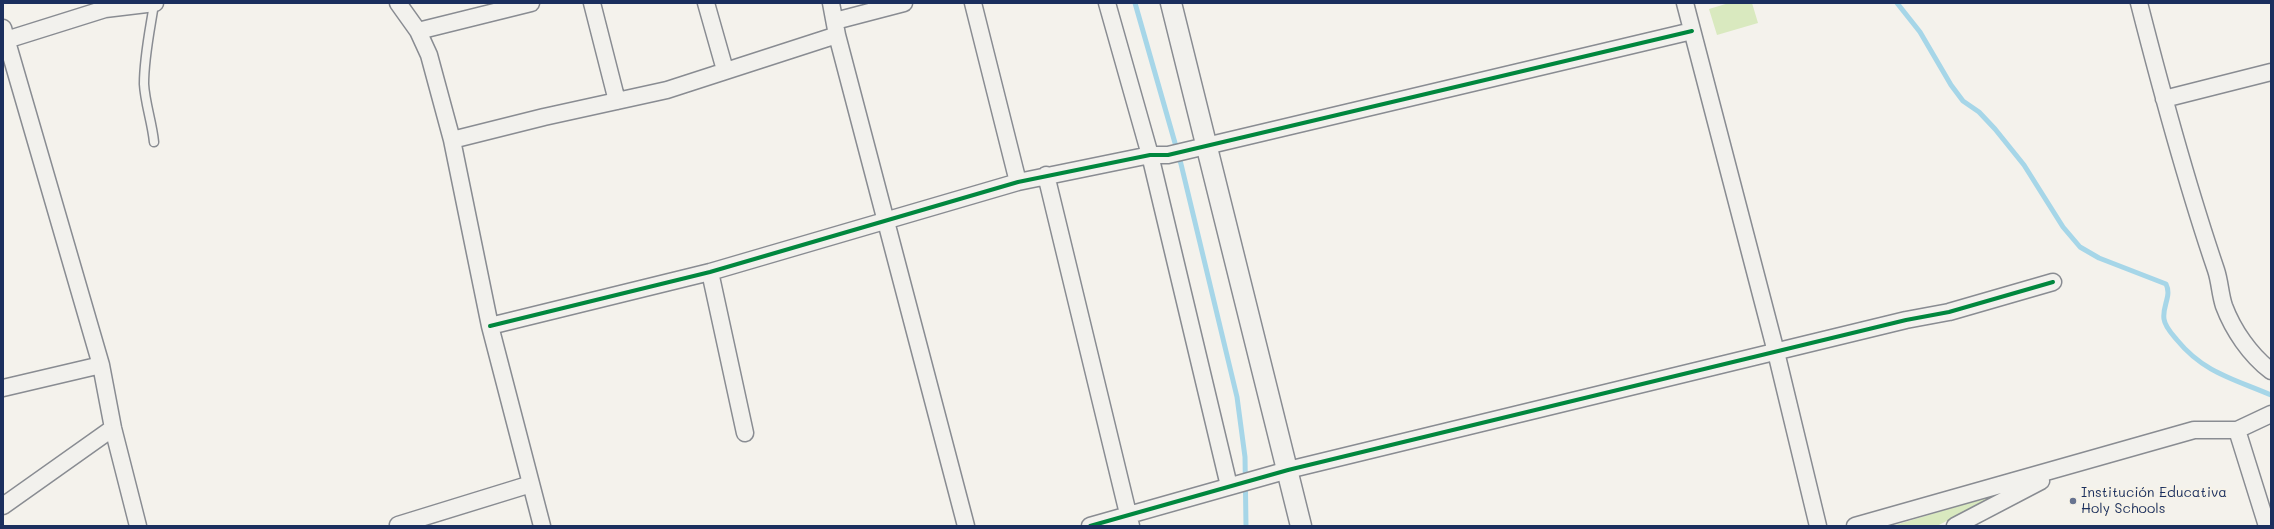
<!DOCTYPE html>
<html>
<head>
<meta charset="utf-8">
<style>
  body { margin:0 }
  #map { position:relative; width:2274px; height:529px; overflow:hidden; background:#f4f2ec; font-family:Mali,sans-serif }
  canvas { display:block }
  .frame { position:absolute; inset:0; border:4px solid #1b2f5e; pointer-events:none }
</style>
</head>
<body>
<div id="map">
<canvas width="2274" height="529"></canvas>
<div class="frame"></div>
</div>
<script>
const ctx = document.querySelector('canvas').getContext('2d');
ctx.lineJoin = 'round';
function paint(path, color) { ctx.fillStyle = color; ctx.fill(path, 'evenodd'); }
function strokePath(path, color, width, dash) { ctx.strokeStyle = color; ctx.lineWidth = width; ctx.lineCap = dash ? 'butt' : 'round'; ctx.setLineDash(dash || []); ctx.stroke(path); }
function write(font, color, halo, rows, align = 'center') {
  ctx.font = font + ' Mali,sans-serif'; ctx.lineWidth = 3; ctx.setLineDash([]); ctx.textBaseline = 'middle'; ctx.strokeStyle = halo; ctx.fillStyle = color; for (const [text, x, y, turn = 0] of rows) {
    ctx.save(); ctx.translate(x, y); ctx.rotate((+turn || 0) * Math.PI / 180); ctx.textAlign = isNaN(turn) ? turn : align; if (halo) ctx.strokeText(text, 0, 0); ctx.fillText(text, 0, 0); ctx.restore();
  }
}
paint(new Path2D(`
  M1729,3H1752L1758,23L1717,35L1709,9Z
  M1998,494L1937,526H1892Z`), '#d9e9bf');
strokePath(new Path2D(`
  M1135,3L1181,164L1237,397L1245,457L1246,526
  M1897,3L1920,32L1951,85L1963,101L1979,112L1995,129L2024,165L2063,227L2080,247L2099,258L2166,284C2172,296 2162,306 2164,319C2165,327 2172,334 2177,340C2204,373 2234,379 2271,395`), '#a6d6e8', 5);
const service = new Path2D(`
  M154,142C152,122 145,103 144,84C144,57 150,30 154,4`);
const minor = new Path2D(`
  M398,3L418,31L429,55L452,140L490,326L542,526
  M592,3L617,101
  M706,3L725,70
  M831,3L837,35L966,526
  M973,3L1018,182
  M1107,3L1150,155L1229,486
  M1685,3L1776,352L1818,526
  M2139,3C2162,93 2186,182 2216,270C2220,282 2220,294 2224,306C2233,330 2250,355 2271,371
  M835,21L904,3
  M3,28L101,365L113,428L138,526
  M418,31L531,3
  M3,41L105,9L155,3
  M2164,99L2271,72
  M452,140L544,117L667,90L837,35
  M1046,175L1131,526
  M710,272L745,433
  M490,326L710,272L1018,182L1150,155H1168L1692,31
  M3,388L101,365
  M2237,430L2267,526
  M3,506L113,428
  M398,525L531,484
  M1090,526L1288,470L1906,320L1949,312L2053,282
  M1855,526L2194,430H2237L2271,414
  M1955,526L2041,481`);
const tertiary = new Path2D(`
  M1171,3L1301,526`);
strokePath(service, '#898c92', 11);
strokePath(minor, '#898c92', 19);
strokePath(tertiary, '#898c92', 23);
strokePath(service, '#f2f1ed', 8);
strokePath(minor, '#f2f1ed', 16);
strokePath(tertiary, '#f2f1ed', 20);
strokePath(new Path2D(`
  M490,326L710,272L1018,182L1150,155H1168L1692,31
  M1090,526L1288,470L1906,320L1949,312L2053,282`), '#00873e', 4);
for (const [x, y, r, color] of [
  [2073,501,4,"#677390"]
]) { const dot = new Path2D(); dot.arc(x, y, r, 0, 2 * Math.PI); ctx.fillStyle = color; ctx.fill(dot); strokePath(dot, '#f7f3e8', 1.5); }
write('14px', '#1b2f5e', '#f7f3e8', [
  ["Institución Educativa",2081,493],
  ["Holy Schools",2081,509]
], 'left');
</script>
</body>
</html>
